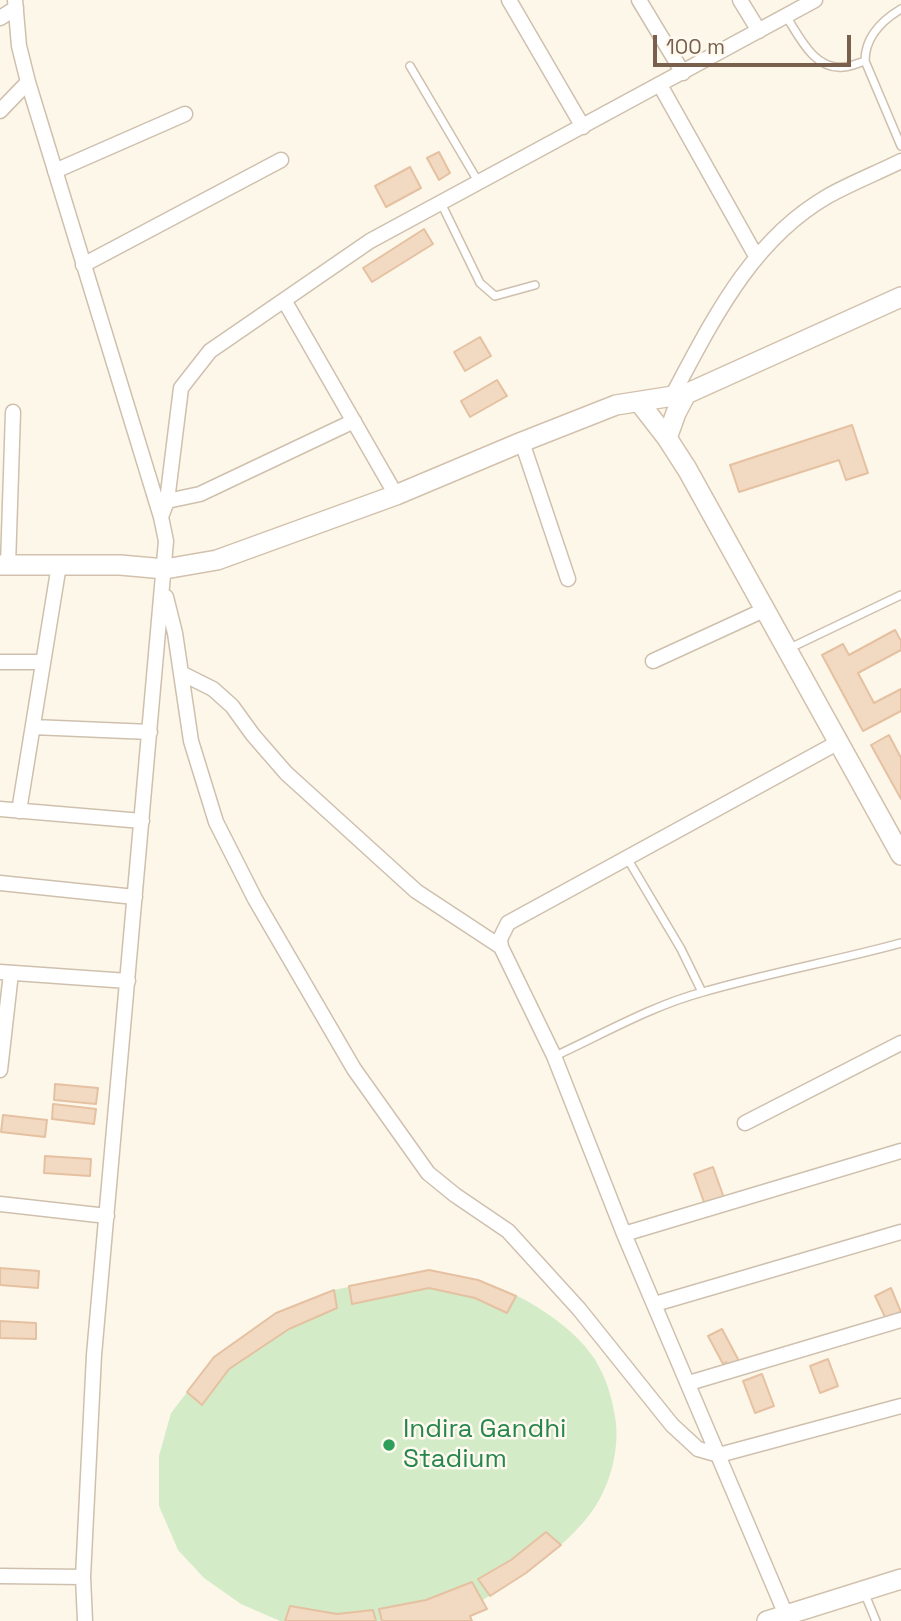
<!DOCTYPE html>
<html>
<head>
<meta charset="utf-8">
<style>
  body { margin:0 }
  #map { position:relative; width:901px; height:1621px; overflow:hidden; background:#fdf7ea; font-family:"Space Grotesk",sans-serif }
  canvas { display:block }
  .scale { position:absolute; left:653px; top:35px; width:198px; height:32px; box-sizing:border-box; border:4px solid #78604c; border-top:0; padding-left:9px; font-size:21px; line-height:24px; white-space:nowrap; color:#78604c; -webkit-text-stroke:5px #fffaf0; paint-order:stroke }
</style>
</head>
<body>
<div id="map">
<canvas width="901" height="1621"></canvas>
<div class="scale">100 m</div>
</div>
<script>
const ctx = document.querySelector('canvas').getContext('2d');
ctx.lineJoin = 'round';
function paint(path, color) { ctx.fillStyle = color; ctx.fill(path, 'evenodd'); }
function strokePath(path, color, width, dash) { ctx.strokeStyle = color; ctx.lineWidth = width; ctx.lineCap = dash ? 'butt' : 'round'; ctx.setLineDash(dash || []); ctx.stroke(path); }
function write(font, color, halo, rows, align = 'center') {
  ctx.font = font + ' "Space Grotesk",sans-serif'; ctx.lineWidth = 5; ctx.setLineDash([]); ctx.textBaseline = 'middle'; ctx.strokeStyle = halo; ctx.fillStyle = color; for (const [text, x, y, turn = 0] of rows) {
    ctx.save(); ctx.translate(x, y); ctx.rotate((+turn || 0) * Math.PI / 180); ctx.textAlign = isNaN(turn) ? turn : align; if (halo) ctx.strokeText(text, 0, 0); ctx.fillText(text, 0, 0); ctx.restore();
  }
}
paint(new Path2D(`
  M429,1270C445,1274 461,1276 476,1280C516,1290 571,1323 594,1358C607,1378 613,1401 616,1423C619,1453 609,1489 590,1514C562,1551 521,1575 483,1600L487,1609L470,1616L472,1621H280L241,1604L204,1578L178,1550L159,1506V1456L171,1413L214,1357L276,1313L334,1290Z`), '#d3ebc7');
const building = new Path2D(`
  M439,152L450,173L439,180L427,158Z
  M410,167L421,188L386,207L375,186Z
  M424,229L433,244L372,282L363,268Z
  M480,337L491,356L465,371L454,352Z
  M497,380L507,396L470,417L461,401Z
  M852,425L868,473L846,480L839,460L739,492L730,465Z
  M895,630L901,641V650L858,673L874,703L901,689V711L863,731L822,655L843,644L849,655Z
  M889,735L901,758V799L871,745Z
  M55,1084L98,1088L96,1104L54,1100Z
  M53,1104L96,1109L94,1124L52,1119Z
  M3,1115L47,1120L45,1137L1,1132Z
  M45,1156L91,1159L90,1176L44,1173Z
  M713,1167L724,1198L705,1205L694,1174Z
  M0,1268L39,1271L38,1288L0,1285Z
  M429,1270L478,1280L516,1296L507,1313L475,1298L429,1288L352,1304L349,1286Z
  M891,1288L901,1312L886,1319L875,1296Z
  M334,1290L337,1308L289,1329L229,1369L202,1405L187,1392L214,1357L276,1313Z
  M0,1321L36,1323V1339L0,1338Z
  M722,1329L739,1361L728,1367L726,1362L723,1364L708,1336Z
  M828,1359L838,1386L820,1393L810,1366Z
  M762,1374L774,1406L755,1413L743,1381Z
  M546,1532L561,1545L526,1573L490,1596L478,1579L511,1560Z
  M472,1582L487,1609L470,1616L472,1621H382L379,1609L426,1600Z
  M290,1606L337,1614L373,1610L376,1621H285Z`);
paint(building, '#f2d9c1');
strokePath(building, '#e5c1a2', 2);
const lane = new Path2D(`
  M901,9C881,21 865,37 865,61L901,146
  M786,16C799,36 814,70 843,67C850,67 858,63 865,61
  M410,66L479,183
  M441,203L480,283L495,296L535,285
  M788,649L901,595
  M627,858L681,949L702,992
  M555,1056C603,1034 651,1006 703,992C768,973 835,961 901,943
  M864,1592L876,1621`);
const street = new Path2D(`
  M15,0L19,46L28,82L161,517L166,541L94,1355L83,1577L85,1621
  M509,0L583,127
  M639,0L683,73
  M740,0L759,31
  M0,18L16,8
  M660,85L756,256
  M0,111L28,82
  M55,171L185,114
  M83,265L281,160
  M284,300L396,495
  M671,398C712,322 750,241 828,196C851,183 877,173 901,161
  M522,442L568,579
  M167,501L200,494L354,421
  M161,517L167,501L181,388L210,351L370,241L815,0
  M8,565L13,412
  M166,597L175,633L191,741L216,822L255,899L354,1069L428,1173L455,1195L508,1231L579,1309L672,1425L698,1449L719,1455L901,1406
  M653,661L764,610
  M0,662H43
  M181,673L213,689L232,706L253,735L286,773L416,891L501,947
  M33,727L150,732
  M0,809L142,821
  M19,811L59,565
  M0,883L135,897
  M0,972L128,981
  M0,1070L11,973
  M745,1123L901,1043
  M0,1204L107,1216
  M624,1234L901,1151
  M655,1304L901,1232
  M689,1383L901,1320
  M0,1576L83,1577
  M786,1615L624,1234L554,1056L501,947L500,939L508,923L837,743`);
const secondary = new Path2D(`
  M639,402L667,438L687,469L901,855
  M667,438L676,413L686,394
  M0,565H120L165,569L217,560L396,495L522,442L616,405L686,394L901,297
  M767,1621L901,1579`);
strokePath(lane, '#cfc0ae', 10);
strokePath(street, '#cfc0ae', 17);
strokePath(secondary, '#d2c1ac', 22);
strokePath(lane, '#fff', 7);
strokePath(street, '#fff', 14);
strokePath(secondary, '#fff', 19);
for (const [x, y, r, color] of [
  [389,1445,7,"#2e9e5b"]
]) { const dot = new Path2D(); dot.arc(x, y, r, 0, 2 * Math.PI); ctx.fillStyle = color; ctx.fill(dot); strokePath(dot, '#fffaf0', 2.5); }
write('26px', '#27864d', '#fffaf0', [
  ["Indira Gandhi",403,1430],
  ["Stadium",403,1460]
], 'left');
</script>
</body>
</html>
